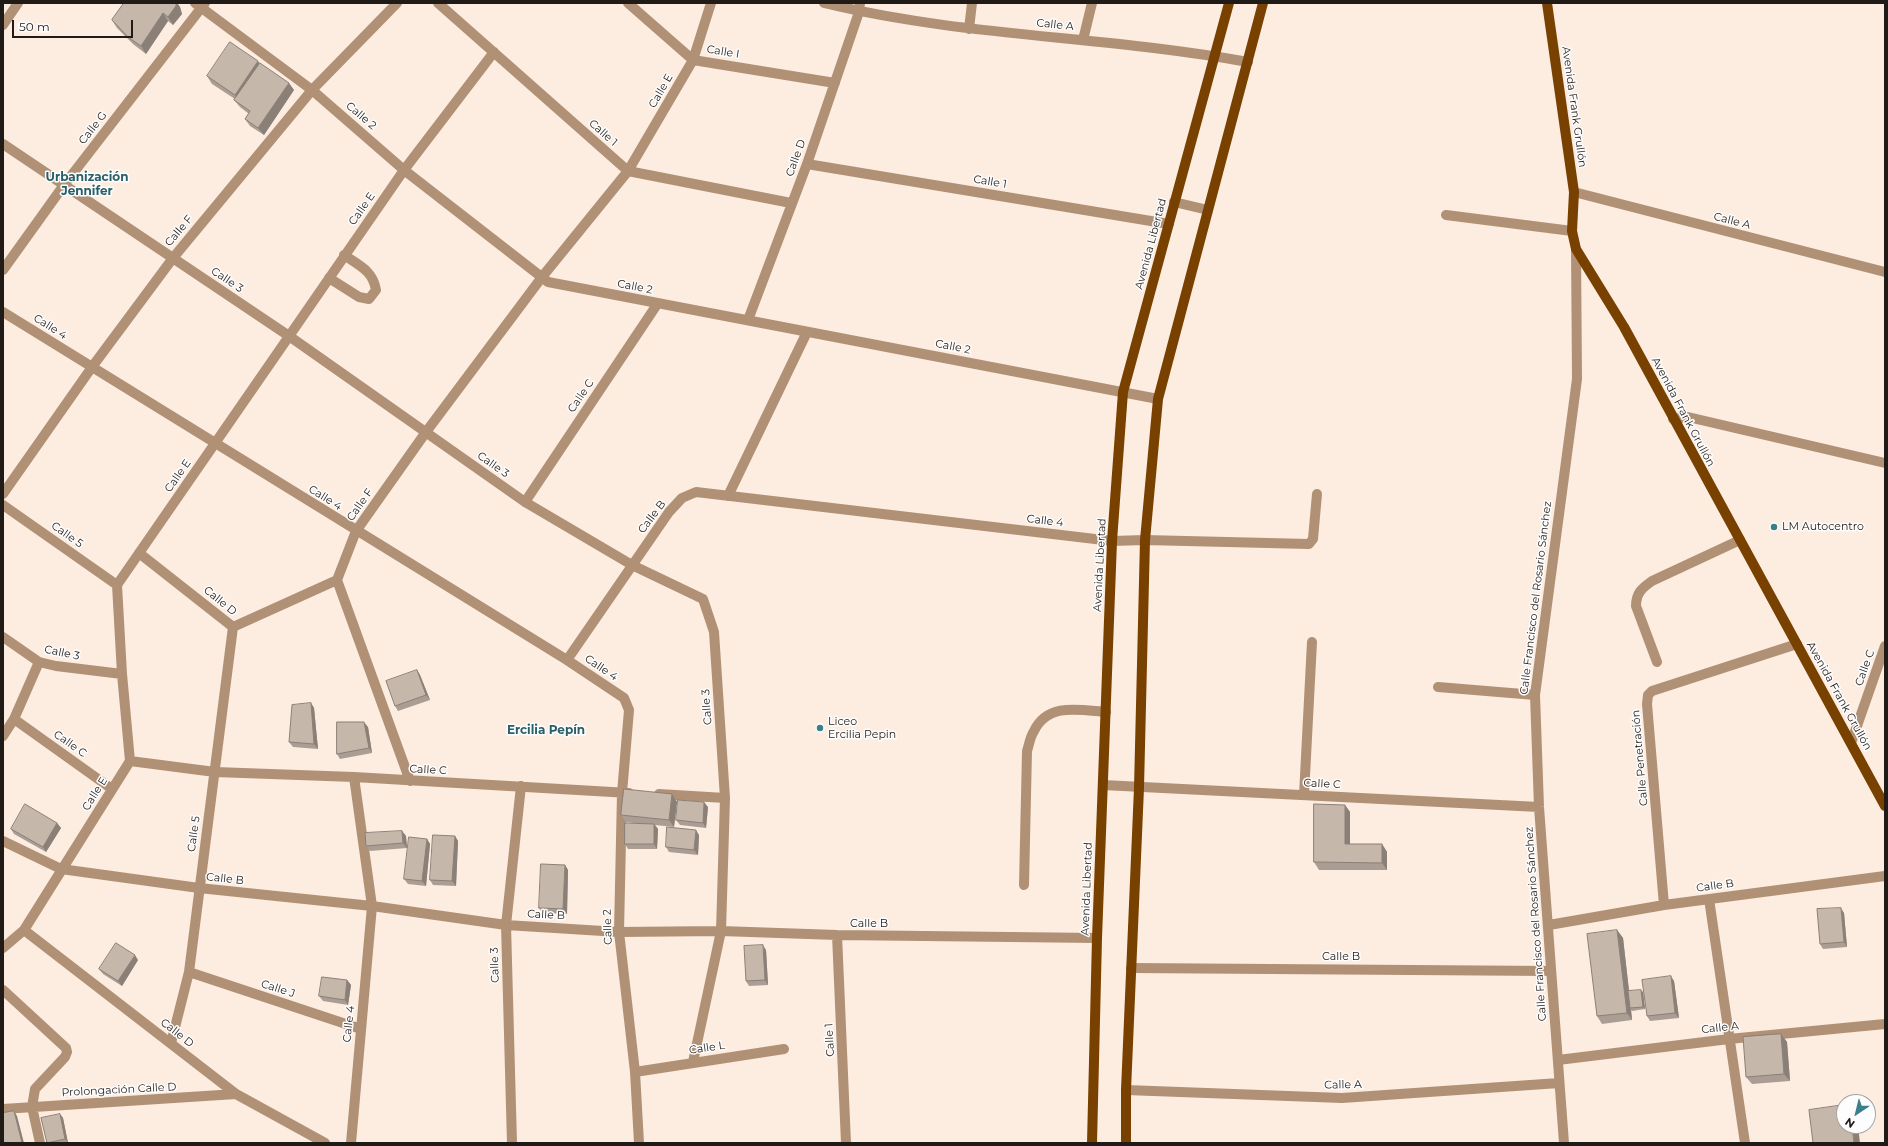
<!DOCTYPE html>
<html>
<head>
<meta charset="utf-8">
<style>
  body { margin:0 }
  #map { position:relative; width:1888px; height:1146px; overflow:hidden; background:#fdece0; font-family:Montserrat,sans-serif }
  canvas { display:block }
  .frame { position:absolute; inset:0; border:4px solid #211b17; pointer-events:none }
  .north { position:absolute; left:1836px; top:1094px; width:40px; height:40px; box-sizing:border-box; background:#fdfdfd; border:1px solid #a5a3a1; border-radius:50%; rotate:215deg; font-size:11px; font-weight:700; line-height:16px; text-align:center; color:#211b17 }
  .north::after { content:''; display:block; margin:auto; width:14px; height:18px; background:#3a808c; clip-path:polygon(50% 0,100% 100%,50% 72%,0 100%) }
  .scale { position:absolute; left:12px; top:20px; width:121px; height:18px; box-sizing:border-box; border:2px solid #211b17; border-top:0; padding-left:5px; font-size:12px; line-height:14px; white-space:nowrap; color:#211b17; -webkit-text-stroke:3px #fdfdfd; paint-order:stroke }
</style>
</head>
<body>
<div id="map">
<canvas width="1888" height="1146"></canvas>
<div class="frame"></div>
<div class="north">N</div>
<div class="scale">50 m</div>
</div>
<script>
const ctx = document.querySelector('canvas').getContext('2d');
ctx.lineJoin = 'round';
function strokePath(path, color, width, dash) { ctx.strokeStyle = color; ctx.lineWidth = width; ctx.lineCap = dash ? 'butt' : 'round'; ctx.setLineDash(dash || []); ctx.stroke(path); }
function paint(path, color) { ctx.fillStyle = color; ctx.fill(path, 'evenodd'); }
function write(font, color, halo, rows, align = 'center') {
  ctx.font = font + ' Montserrat,sans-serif'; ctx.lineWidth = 3; ctx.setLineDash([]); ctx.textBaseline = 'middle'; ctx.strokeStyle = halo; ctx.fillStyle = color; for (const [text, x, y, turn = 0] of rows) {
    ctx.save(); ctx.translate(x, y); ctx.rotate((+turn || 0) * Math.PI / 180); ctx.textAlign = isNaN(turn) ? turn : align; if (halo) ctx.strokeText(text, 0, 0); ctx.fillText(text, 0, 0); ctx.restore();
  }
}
strokePath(new Path2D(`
  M195,3L312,90L404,170L548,282L1158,399
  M438,3L628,171L791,203
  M628,3L693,60L835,83
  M824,3C963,37 1107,36 1248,62
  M3,25L18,3
  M969,29L972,3
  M1083,40L1092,3
  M3,144L289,336L525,502L632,565L703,599L714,632L725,798L721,931L693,1062
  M807,164L1169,224
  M1574,192L1885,272
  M1174,202L1208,210
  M1446,215L1572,231
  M3,270L64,185L205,3
  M329,278L359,297L369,299L376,290C373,271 360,266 344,255
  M3,312L567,660L624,698L629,710L622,793L619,932L635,1072L639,1143
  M748,320L807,164L859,12L860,3
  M1673,419L1688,417L1885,463
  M3,494L92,367L173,258L312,90L397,3
  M728,496L807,332
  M525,502L658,303
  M3,505L117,585
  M139,553L233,627L337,580
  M3,637L39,662L56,666L122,674
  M567,660L669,512L682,498L696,492L1112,541L1145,540L1309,544L1313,539L1317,494
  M1657,662L1636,606C1636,593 1642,588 1652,581L1740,540
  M1438,687L1535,695
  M14,719L112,789
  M3,736L14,719L39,662
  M1851,743L1885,646
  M130,761L215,772L354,777L629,793
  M410,781L337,580L356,531L426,432L542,277L628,171L693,60L711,3
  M1103,785L1539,807
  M659,794L725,798
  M1304,795L1312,642
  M3,841L61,869L199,888L372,906L506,925L619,932L721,931L837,935L1097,938
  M1024,885L1027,751C1029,745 1030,737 1034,731C1048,702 1080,710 1106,712
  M1709,899L1745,1143
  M1664,905L1647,704L1648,695L1652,691L1797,644
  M1549,925L1664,905L1885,876
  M24,930L236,1094L325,1143
  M837,935L846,1143
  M3,948L24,930L130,761L122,674L117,585L404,170L494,52
  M1131,968L1551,971
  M189,972L361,1029
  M3,990L66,1048L67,1052L65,1057L35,1089L32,1107L40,1143
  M171,1043L189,972L233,627
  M1558,1060L1729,1039L1885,1024
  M635,1072L784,1049
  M1126,1090L1342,1098L1559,1083
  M3,1109L236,1094
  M351,1143L372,906L354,777
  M512,1143L506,925L521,786
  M1564,1143L1539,807L1535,695L1577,379L1576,249`), '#b19176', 10);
strokePath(new Path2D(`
  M1547,3L1574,192L1572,231L1576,249L1624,327L1885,806
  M1092,1143L1097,938L1112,541L1123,392L1229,3
  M1126,1143V1090L1139,788L1145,540L1158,399L1263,3`), '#794100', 10);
paint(new Path2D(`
  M124,3H177L180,7L182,14L173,25L168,21L146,54L133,44L117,28L112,20Z
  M260,64L294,90L264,135L250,126L245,119L249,114L240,107L234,100L235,99L212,84L207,76Z
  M417,670L420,675L430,700L398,711L395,706Z
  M311,703L314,708L318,749L293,747L289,742Z
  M368,727L372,753L340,759L337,754Z
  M672,794L677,802L674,827L655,825L658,829L657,849H628L625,844L641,824L626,822L621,815Z
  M1345,805L1350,812V844H1382L1387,852V870H1319L1314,862Z
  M708,807L706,828L680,825L676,820Z
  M57,823L61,828L46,852L14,834L11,829Z
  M402,831L406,836L407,848L370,851L366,846Z
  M699,835L698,855L669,852L666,847Z
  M455,836L458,841L456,886L433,885L430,880Z
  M427,839L430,844L426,886L408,884L404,879Z
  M565,865L568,870L567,914L543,913L539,908Z
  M1844,913L1847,947L1823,949L1820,944Z
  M1617,930L1623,938L1629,991L1643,992L1645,1009L1632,1011L1631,1010L1632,1020L1602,1024L1597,1016Z
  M766,950L768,985L749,986L746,981Z
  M138,960L122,986L103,974L99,969Z
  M347,980L351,985L348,1005L323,1001L319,996Z
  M1674,981L1679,1018L1650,1021L1647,1016Z
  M1781,1034L1787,1042L1790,1081L1752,1084L1746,1077Z
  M60,1114L63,1118L68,1143H47Z`), '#aa9d93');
paint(new Path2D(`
  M176,3H177L180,7L182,14L173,25L168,17Z
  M163,13L168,21L146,54L141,46Z
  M258,61L263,69L240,103L235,95Z
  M289,83L294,90L264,135L258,128Z
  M417,670L420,675L430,700L426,695Z
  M311,703L314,708L318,749L314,744Z
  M364,722L368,727L372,753L369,748Z
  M672,794L677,802L674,827L669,820Z
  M704,802L708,807L706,828L703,823Z
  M1345,805L1350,812V851L1345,844Z
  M57,823L61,828L46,852L43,847Z
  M654,824L658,829L657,849L654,844Z
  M696,830L699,835L698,855L694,850Z
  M402,831L406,836L407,848L403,843Z
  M455,836L458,841L456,886L452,881Z
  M427,839L430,844L426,886L422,881Z
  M1382,844L1387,852V870L1382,863Z
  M565,865L568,870L567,914L563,909Z
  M1841,908L1844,913L1847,947L1844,942Z
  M1617,930L1623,938L1631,1008H1630L1631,1010L1632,1020L1627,1013Z
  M763,945L766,950L768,985L765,980Z
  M135,955L138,960L122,986L118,981Z
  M1671,976L1674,981L1679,1018L1675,1013Z
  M347,980L351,985L348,1005L345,1000Z
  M1641,990L1643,992L1645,1009L1643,1007Z
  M1781,1034L1787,1042L1790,1081L1784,1074Z
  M14,1111L17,1116L24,1143H22Z
  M60,1114L63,1118L68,1143L65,1139Z
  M1852,1126H1858L1860,1143H1854Z`), '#8b8078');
const building = new Path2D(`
  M124,3H176V6L168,17L163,13L141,46L128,37L112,20Z
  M230,42L258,61L235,95L207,76Z
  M260,63L289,83L258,128L245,119L250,111L234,100Z
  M417,670L426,695L395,706L386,681Z
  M311,703L314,744L289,742L292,705Z
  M337,722H364L369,748L337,754Z
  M624,789L672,794L669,820L621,815Z
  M678,800L704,802L703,823L676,820Z
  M25,804L57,823L43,847L11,829Z
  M1314,804L1345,805V844H1382V863L1314,862Z
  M625,823L654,824V844H625Z
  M667,827L696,830L694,850L666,847Z
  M402,831L403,843L366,846L365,833Z
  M433,835L455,836L452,881L430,880Z
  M409,837L427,839L422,881L404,879Z
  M541,864L565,865L563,909L539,908Z
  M1841,908L1844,942L1820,944L1817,909Z
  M1617,930L1627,1013L1597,1016L1587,934Z
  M116,943L135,955L118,981L99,969Z
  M763,945L765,980L746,981L744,946Z
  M1671,976L1675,1013L1647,1016L1642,980Z
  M322,977L347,980L345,1000L319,996Z
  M1641,990L1643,1007L1630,1008L1628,991Z
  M1781,1034L1784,1074L1746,1077L1743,1037Z
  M1844,1105V1126H1852L1854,1143H1813L1809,1110Z
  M14,1111L22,1143H3V1113Z
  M60,1114L65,1139L47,1143L41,1118Z`);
paint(building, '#c6b7ab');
strokePath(building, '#8b8078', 1);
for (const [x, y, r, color] of [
  [1774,527,4,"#3a808c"],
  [820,728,4,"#3a808c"]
]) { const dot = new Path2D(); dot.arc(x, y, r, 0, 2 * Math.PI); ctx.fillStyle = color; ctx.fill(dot); strokePath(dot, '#fdfdfd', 1.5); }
write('11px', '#211b17', '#fdfdfd', [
  ["Calle A",1055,25,6],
  ["Calle I",723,52,9],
  ["Calle E",661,91,-60],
  ["Avenida Frank Grullón",1574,107,82],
  ["Calle 2",361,116,41],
  ["Calle G",93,128,-52],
  ["Calle 1",603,133,42],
  ["Calle D",796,158,-70],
  ["Calle 1",990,182,9],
  ["Calle E",362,209,-55],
  ["Calle A",1732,221,14],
  ["Calle F",179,231,-50],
  ["Avenida Libertad",1151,244,-75],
  ["Calle 3",227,280,34],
  ["Calle 2",635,287,11],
  ["Calle 4",50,327,32],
  ["Calle 2",953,347,11],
  ["Calle C",581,396,-56],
  ["Avenida Frank Grullón",1683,412,62],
  ["Calle 3",493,465,35],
  ["Calle E",178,476,-55],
  ["Calle 4",325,498,32],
  ["Calle F",360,505,-55],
  ["Calle B",652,517,-53],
  ["Calle 4",1045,521,7],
  ["Calle 5",67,535,35],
  ["Avenida Libertad",1100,565,-87],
  ["Calle Francisco del Rosario Sánchez",1536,598,-83],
  ["Calle D",220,601,39],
  ["Calle 3",62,653,12],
  ["Calle 4",601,668,34],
  ["Calle C",1865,668,-70],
  ["Avenida Frank Grullón",1839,696,61],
  ["Calle 3",707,707,-94],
  ["Calle C",70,744,35],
  ["Calle Penetración",1640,758,-95],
  ["Calle C",428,770,3],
  ["Calle C",1322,784,3],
  ["Calle E",95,794,-58],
  ["Calle 5",194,834,-82],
  ["Calle B",225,879,6],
  ["Calle B",1715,886,-8],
  ["Avenida Libertad",1087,889,-88],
  ["Calle B",546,915,3],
  ["Calle B",869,924],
  ["Calle Francisco del Rosario Sánchez",1536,924,-94],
  ["Calle 2",608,927,-92],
  ["Calle B",1341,957],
  ["Calle 3",495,965,-92],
  ["Calle J",278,989,18],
  ["Calle 4",349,1024,-84],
  ["Calle A",1720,1028,-6],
  ["Calle D",177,1033,38],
  ["Calle 1",830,1040,-93],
  ["Calle L",707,1048,-8],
  ["Calle A",1343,1085,-1],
  ["Prolongación Calle D",119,1090,-3]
]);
write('11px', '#211b17', '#fdfdfd', [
  ["LM Autocentro",1782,527],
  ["Liceo",828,722],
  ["Ercilia Pepin",828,735]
], 'left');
write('bold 12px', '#285f69', '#fdfdfd', [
  ["Urbanización",87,177],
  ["Jennifer",87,191],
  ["Ercilia Pepín",546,730]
]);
</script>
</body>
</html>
